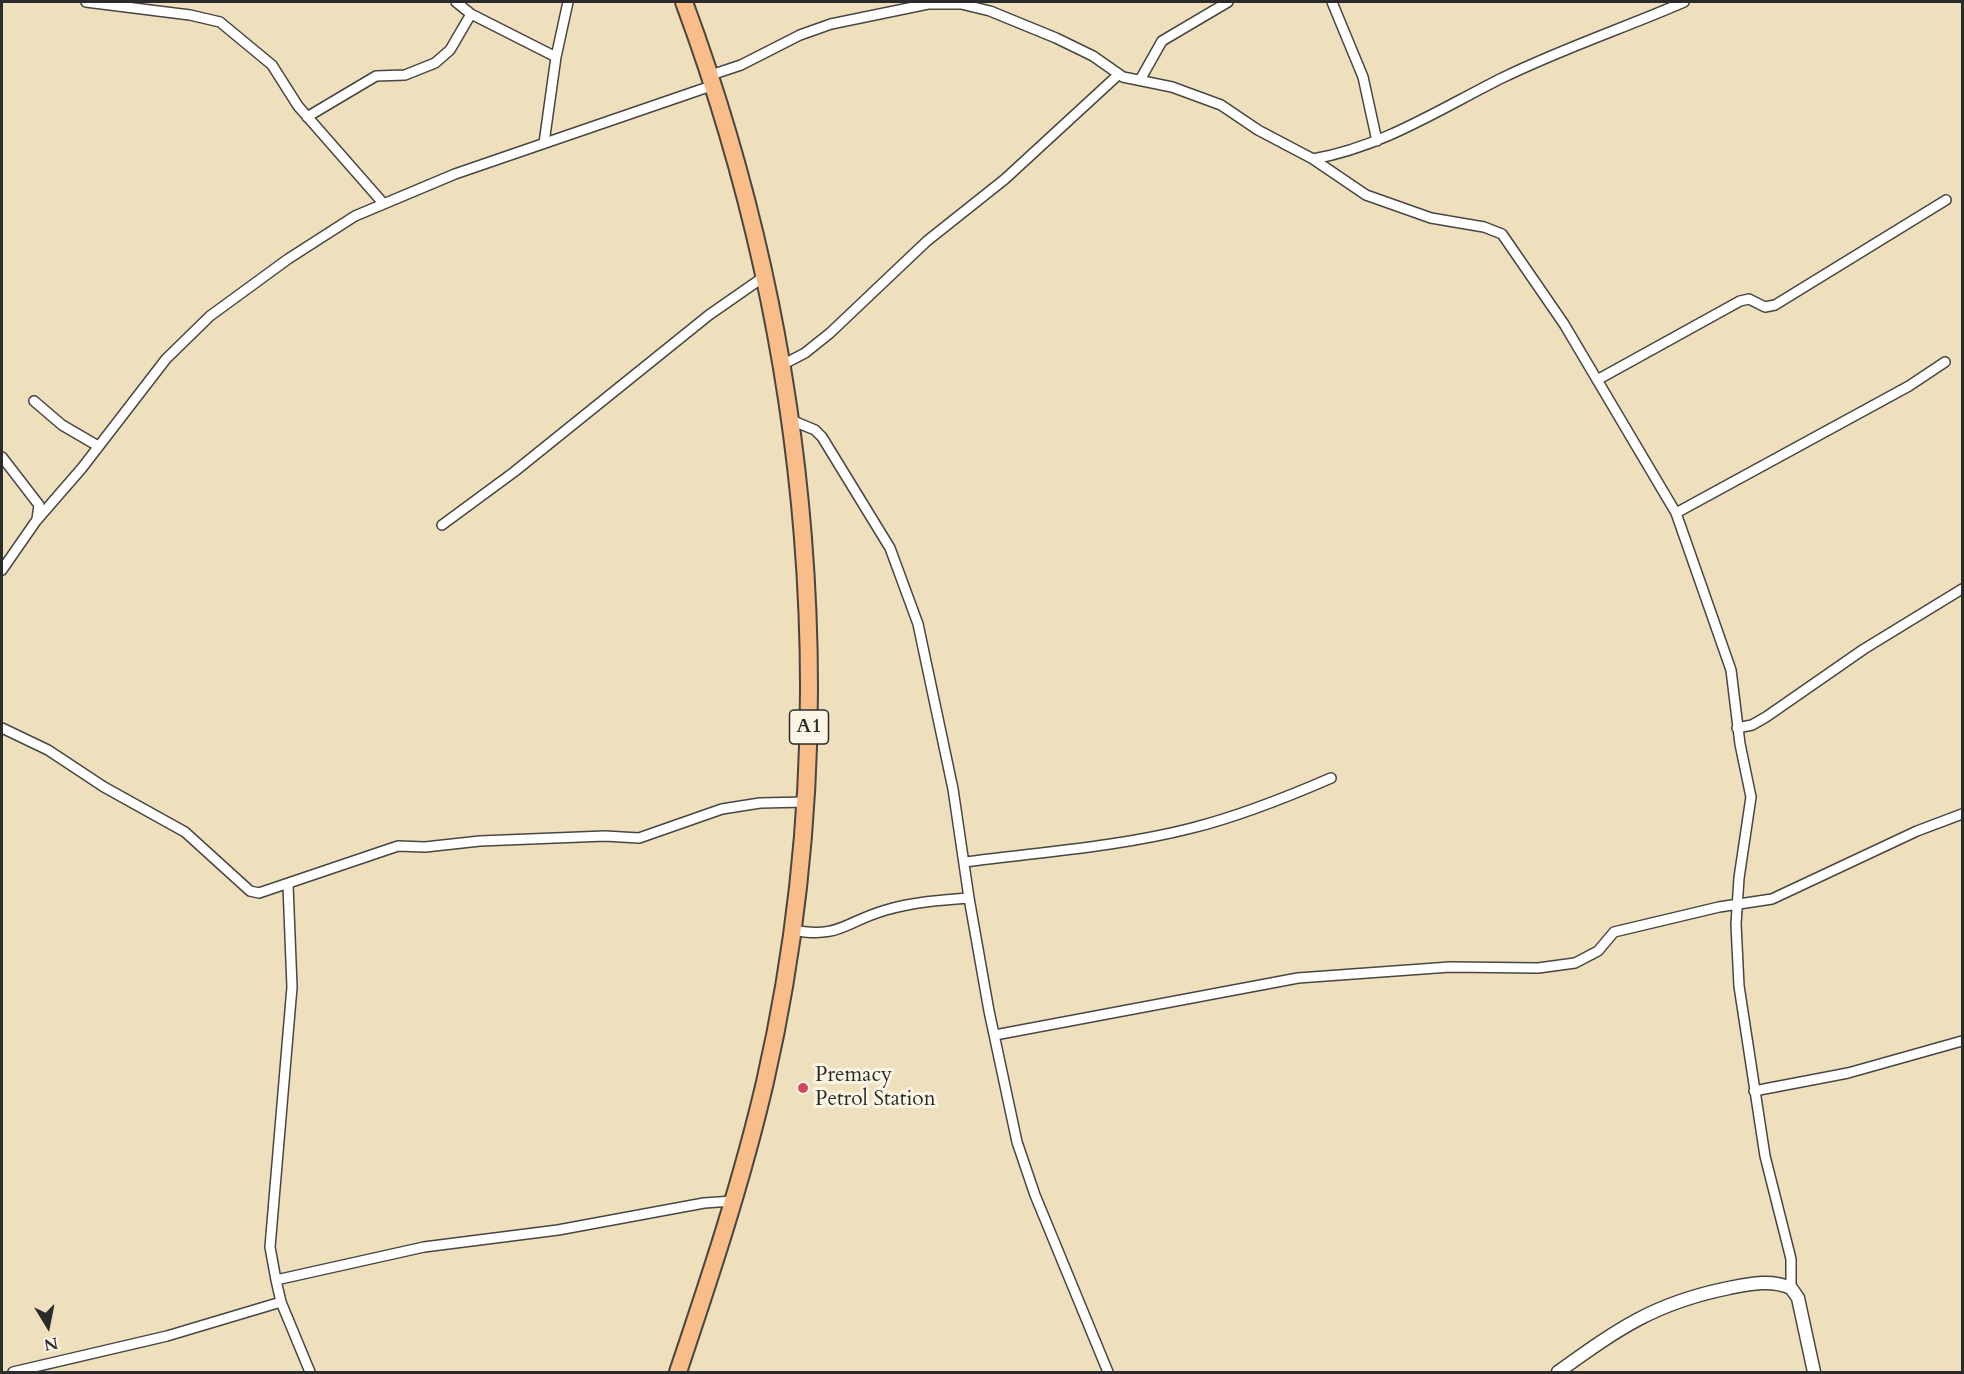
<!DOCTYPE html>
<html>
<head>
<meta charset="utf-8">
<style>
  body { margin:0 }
  #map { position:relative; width:1964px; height:1374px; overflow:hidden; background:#eedfbd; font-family:Cardo,serif }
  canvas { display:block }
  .frame { position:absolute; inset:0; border:3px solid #2b2b2b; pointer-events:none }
  .north { position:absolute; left:18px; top:1296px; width:60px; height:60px; -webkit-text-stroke:4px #fcf5e5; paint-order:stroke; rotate:170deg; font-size:16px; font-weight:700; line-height:24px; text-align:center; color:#2b2b2b }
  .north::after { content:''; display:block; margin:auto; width:21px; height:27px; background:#2b2b2b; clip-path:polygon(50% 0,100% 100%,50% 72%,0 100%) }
</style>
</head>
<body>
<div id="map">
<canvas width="1964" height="1374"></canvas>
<div class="frame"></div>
<div class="north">N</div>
</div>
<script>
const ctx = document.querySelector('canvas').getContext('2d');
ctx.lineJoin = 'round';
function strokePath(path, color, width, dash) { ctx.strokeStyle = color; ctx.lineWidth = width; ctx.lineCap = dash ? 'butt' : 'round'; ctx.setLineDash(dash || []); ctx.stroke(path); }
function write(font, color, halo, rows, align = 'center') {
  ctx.font = font + ' Cardo,serif'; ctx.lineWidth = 6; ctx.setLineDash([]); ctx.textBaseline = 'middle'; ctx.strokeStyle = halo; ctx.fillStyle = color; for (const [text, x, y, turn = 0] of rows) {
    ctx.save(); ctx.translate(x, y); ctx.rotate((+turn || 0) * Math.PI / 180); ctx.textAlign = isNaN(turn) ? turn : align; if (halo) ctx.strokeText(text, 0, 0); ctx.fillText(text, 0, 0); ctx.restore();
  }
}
const minor = new Path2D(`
  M86,2L190,15L220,22L272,65L298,106L383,203
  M1332,2L1363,77L1377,141
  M471,14L556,57
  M711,75L741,65L800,35L831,24L928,4H961L990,11L1056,38L1093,56L1123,77L1172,87L1221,105L1258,130L1313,159L1366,195L1431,218L1484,227L1502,234L1564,324L1676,513L1731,670L1740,744L1751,797L1739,878L1736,924L1739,986L1765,1156L1791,1259V1288
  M1140,80L1162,41L1228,2
  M307,117L376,76L405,75L435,63L450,50L471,14L456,2
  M544,143L556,57L568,2
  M1313,159C1382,147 1440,109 1502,78C1561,49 1624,28 1684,2
  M782,365L805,353L830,333L927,241L1005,179L1118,75
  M1597,380L1740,301L1749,299L1765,307L1775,305L1946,200
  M34,401L62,425L98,446
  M791,420L815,430L822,437L890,548L918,624L953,789L969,898
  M2,457L39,505L37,519
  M1676,513L1909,386L1945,362
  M442,525L514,472L709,315L765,276
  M2,570L36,521L82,468L166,359L210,316L288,259L355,216L455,174L714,85
  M2,728L48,750L104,787L185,832L250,891L259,893L398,846L425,847L480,841L605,836L639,838L722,809L760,803L806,802
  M1737,728L1752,725L1766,717L1864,649L1962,589
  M965,862C1040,852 1118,847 1192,828C1240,816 1285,798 1331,778
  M792,930C840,939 844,922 886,910C913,902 941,900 969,898L989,1011L1017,1142L1035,1195L1108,1372
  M995,1035L1298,978L1450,967L1538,968L1575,963L1598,951L1614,932L1719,907L1772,899L1917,831L1962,814
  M1754,1091L1848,1073L1962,1041
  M276,1280L270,1247L292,987L288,885
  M13,1372L167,1336L281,1302
  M310,1372L281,1302L276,1280L424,1247L558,1230L704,1203L733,1201`);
const tertiary = new Path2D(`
  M1558,1372C1618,1329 1654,1303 1729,1288C1749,1284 1771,1279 1791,1288L1798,1298L1814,1372`);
const trunk = new Path2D(`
  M678,1372C710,1277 742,1181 765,1082C847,724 811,345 684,2`);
strokePath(minor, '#484641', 12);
strokePath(tertiary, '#484641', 15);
strokePath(trunk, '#484641', 20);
strokePath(minor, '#fff', 9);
strokePath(tertiary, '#fff', 12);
strokePath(trunk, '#f8bd88', 16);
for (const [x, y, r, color] of [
  [803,1088,6,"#d1495b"]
]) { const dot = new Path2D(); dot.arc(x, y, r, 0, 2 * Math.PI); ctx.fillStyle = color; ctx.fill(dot); strokePath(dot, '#fcf5e5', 2); }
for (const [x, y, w] of [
  [809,727,39]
]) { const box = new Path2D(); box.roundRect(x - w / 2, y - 17, w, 34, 4.5); ctx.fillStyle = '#fcf5e5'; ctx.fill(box); strokePath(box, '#2b2b2b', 1.5); }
write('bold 20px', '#2b2b2b', null, [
  ["A1",809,727]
]);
write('21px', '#2b2b2b', '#fcf5e5', [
  ["Premacy",815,1076],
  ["Petrol Station",815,1100]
], 'left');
</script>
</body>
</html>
